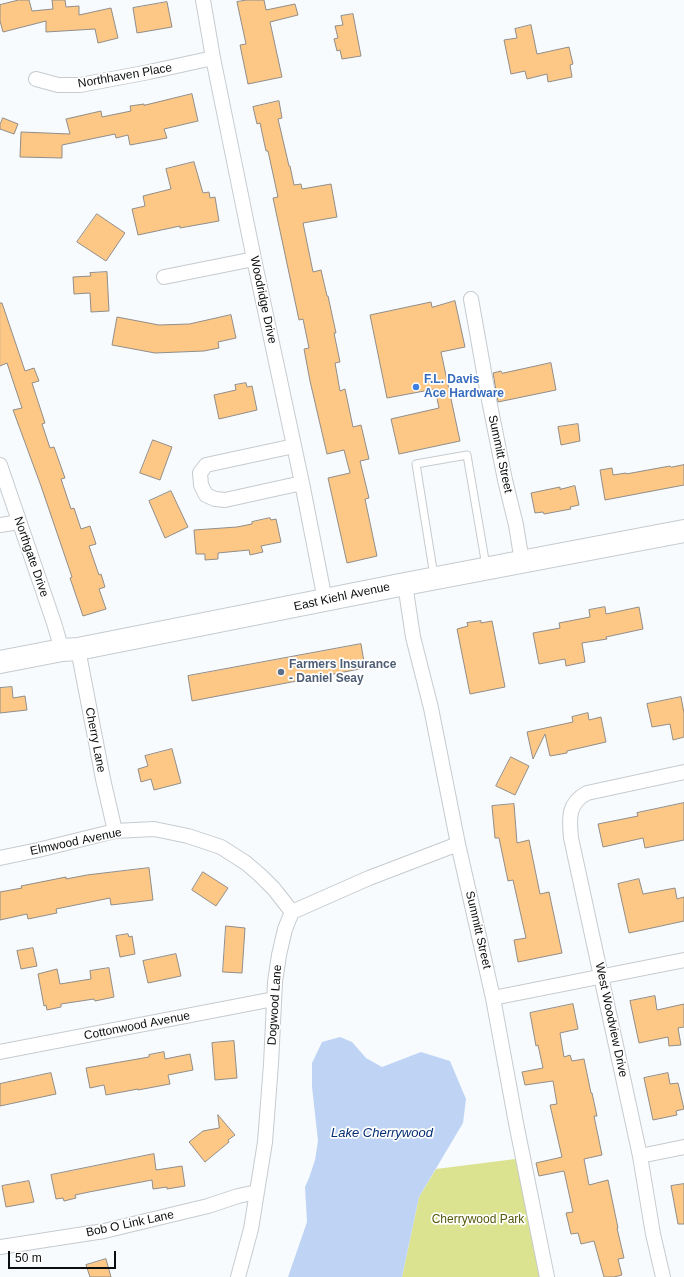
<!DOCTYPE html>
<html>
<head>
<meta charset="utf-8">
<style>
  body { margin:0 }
  #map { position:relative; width:684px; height:1277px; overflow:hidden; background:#f7fbfe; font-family:Arial,sans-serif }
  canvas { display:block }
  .scale { position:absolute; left:8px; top:1251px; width:108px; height:18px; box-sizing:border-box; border:2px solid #0b0d0e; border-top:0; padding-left:5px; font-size:12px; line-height:14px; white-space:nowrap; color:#0b0d0e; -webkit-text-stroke:3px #fff; paint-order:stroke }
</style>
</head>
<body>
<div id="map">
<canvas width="684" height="1277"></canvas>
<div class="scale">50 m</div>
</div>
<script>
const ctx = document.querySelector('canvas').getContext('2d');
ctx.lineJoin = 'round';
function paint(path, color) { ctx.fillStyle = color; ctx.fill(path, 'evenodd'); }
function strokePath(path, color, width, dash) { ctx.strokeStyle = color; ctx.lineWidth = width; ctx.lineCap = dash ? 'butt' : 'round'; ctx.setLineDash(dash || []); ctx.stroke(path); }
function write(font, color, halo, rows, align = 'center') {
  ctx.font = font + ' Arial,sans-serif'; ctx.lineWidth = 3.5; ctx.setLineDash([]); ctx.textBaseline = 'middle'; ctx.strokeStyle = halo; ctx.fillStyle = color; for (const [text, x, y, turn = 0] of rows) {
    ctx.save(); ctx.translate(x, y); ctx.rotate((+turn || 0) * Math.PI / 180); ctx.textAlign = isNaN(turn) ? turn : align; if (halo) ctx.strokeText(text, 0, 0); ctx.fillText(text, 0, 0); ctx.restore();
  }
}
paint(new Path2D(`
  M523,1158L547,1277H402L419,1197L436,1169Z`), '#dbe391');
paint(new Path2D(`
  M340,1037L352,1042L366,1058L382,1067L421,1052L450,1061L466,1099L463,1123L419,1197L402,1277H288L307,1222L305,1187L309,1178L315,1160L318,1141L312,1087V1063L322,1042Z`), '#bfd4f5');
const building = new Path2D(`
  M19,0H29L32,11L53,9L52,0H65L66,7L79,6V15L111,8L118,38L98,43L95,29L46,32V21L3,32L0,21V5Z
  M247,0H264L266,10L295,4L298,15L270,22L282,77L248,84L240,45L246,44L237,2Z
  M167,2L172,27L137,33L133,8Z
  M353,14L361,56L342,59L340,50L337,51L334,39L338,38L335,26L343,25L341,16Z
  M531,25L537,54L569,47L573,64L570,65L572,77L548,82L547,74L527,79L525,71L511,74L504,40L517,38L515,29Z
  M192,94L198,121L164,129L167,138L130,145L128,135L116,138L115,134L62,145V158L20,157L21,132L70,134L66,119L101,111L102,117L131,111L130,106L144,104V105Z
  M279,101L282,118L278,119L289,166H290L294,185L301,184L302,189L331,184L337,217L303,223L313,272L321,270L327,296H328L336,333H334L340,362L335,363L340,391L345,389L353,427L361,425L369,459L360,461L369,498L365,499L377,556L347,563L328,478L350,473L344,450L327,454L310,381L304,349L309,348L303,319L299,320L273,198L278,197L268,151H266L260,123L257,124L253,107Z
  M3,118L18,124L14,134L0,129V125Z
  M194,162L203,193L209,192L210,198L215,197L219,221L180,228V226L138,235L132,209L145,206L143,196L171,189L166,169Z
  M97,214L125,233L106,261L77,242Z
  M107,272L109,311L91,312L90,293L74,294L73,277L91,276L90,273Z
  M455,301L465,347L441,352L460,441L399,454L391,419L439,408L435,389L387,398L370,315L431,302L432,307Z
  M0,303H2L25,371L34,368L39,381L32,383L45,423L42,424L50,448L54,447L65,478L61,479L71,509L74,508L81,529L90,526L96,544L89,546L99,575L101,574L105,587L99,589L106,609L83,616L70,578L72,577L41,486L13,410L22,408L7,363L0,366Z
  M231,315L236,338L218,342L219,348L204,351L155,353L112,345L117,317L159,325L189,324Z
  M551,363L556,390L498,402L493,373L501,371L502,373Z
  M246,383L247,387L252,386L257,410L219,419L214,395L236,390L235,385Z
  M578,424L580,441L561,445L558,427Z
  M153,440L172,447L160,480L140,473Z
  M684,465V485L605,500L600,470L612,468L613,475L626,473V474L670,466L671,467Z
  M575,486L579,505L570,507L571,509L544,514L543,512L535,513L531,493L560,487V489Z
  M171,491L188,527L165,538L149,501Z
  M270,518L271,520L276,519L281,542L261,546L263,552L250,555L249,550L218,553V559L205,560V554H196L194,530L237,527L252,524V522Z
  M605,607L606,614L639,607L643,629L606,637L607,639L582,643L585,662L566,666L565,659L539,664L533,633L560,628L559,623L590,617L589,610Z
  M481,621V623L492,621L505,687L470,694L457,629L468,626L467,623Z
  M361,644L365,668L192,701L188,676Z
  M12,687L13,698L25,696L27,710L0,713V688Z
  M681,697L684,713V737L673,740L670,724L652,727L647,704Z
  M588,713L589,720L601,717L606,742L567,751V753L550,756L545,734L533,759L527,732L573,722L572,717Z
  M172,749L181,783L154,790L151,779L141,782L138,769L148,766L145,756Z
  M511,757L529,766L515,795L496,786Z
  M684,803V840L645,848L643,838L603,847L598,824L638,816L637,813Z
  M514,804L517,843L529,840L540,894L549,892L562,953L518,962L514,940L526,938L513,880L508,881L499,838H495L492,806Z
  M149,868L153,900L111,905L110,898L56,909L57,913L28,919L27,914L0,920V892L22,888L21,886L66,877V879L87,875Z
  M203,872L228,888L216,906L192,890Z
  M639,879L643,894L675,888L677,899L684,897V921L629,933L618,884Z
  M226,926L245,928L242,973L223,972Z
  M128,934L129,937L132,936L135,954L120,957L116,936Z
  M33,948L37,966L21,969L17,951Z
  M176,954L181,976L148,983L143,961Z
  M109,968L114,997L95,1001L94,999L61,1004V1007L47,1010L46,1005L44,1006L38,974L57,969L60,984L91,979L90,971Z
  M655,996L657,1010L684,1004V1027L678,1028L681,1045L669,1046L668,1037L639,1043L630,1001Z
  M573,1004L578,1029L560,1033L564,1057L570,1055L572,1061L584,1059L591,1093H592L597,1116H594L602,1155L584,1159L589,1185L608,1180L618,1228H617L624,1258L618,1259L622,1275L614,1277H604L594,1241L581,1244L578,1233L571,1234L566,1213L573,1212L564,1171L539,1176L536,1163L562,1157L550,1105L557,1104L553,1081L525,1085L522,1072L543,1068L538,1045L536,1046L530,1013Z
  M234,1041L237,1078L215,1080L212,1043Z
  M164,1052L165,1059L190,1054L193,1070L168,1075L170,1084L138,1090V1089L106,1095L104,1085L90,1088L86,1068L149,1057V1055Z
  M51,1073L56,1094L0,1106V1084Z
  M668,1073L670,1084L678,1083L684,1109L676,1111L677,1115L653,1120L644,1078Z
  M218,1115L235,1135L228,1140L229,1142L205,1162L189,1142L203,1131L219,1128Z
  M154,1154L156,1170L182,1166L185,1186L167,1189V1187L153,1189L152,1180L89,1192L75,1195L76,1198L64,1201L63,1198L56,1199L51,1175Z
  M29,1181L34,1202L6,1207L2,1186Z
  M684,1184V1224H678L671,1186Z
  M106,1259L111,1277H90L86,1265Z`);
paint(building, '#fdc786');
strokePath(building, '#918d88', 1);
const lane = new Path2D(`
  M434,576L416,464L467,455L486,566`);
const street = new Path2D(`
  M203,0L213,58L254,259L302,483L325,600
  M36,79L58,85H80L149,72L213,58
  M164,277L254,259
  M471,299L489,400L505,480L516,525L522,562
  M294,446L206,465L200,473L201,485L206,495L215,499L225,500L302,483
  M0,465L54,623L62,650
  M0,525L19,522
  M405,584L413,637L431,708L458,844L493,998L516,1123L547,1277
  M78,649L103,779L115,831
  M0,858L38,850L115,831L154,829L188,836L221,847L246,863L260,875L274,889L292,912
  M493,998L684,960
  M0,1052L274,999
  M640,1156L684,1147
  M0,1247L104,1231L208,1206L238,1196L257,1192
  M238,1277L251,1229L265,1142L271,1064L275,982L279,955L285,929L292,912L369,878L458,844
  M663,1277L653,1234L640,1156L571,838C569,818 568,803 587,793L684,772`);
const primary = new Path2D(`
  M0,662L62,650L78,649L405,584L684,531`);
strokePath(lane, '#c6cbcf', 9);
strokePath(street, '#c6cbcf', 16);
strokePath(primary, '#c6cbcf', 24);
strokePath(lane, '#fff', 7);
strokePath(street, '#fff', 14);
strokePath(primary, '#fff', 22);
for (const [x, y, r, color] of [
  [416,387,4,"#3f7fe0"],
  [281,672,4,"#5c6f8a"]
]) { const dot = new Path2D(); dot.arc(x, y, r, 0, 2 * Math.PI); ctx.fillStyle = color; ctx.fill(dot); strokePath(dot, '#fff', 1.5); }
write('12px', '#0b0d0e', '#fff', [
  ["Northhaven Place",125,76,-10],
  ["Woodridge Drive",263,300,78],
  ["Summitt Street",500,454,78],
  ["Northgate Drive",31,557,71],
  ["East Kiehl Avenue",342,597,-12],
  ["Cherry Lane",95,740,79],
  ["Elmwood Avenue",76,842,-12],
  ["Summitt Street",478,930,77],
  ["Dogwood Lane",275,1005,-86],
  ["West Woodview Drive",611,1020,78],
  ["Cottonwood Avenue",137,1026,-11],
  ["Bob O Link Lane",130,1224,-12]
]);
write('bold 12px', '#366cbe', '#fff', [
  ["F.L. Davis",424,380],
  ["Ace Hardware",424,394]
], 'left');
write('bold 12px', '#4e5e75', '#fff', [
  ["Farmers Insurance",289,665],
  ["- Daniel Seay",289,679]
], 'left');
write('12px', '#555a0a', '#fff', [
  ["Cherrywood Park",478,1220]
]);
write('italic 13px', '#032e72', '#fff', [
  ["Lake Cherrywood",382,1133]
]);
</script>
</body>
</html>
